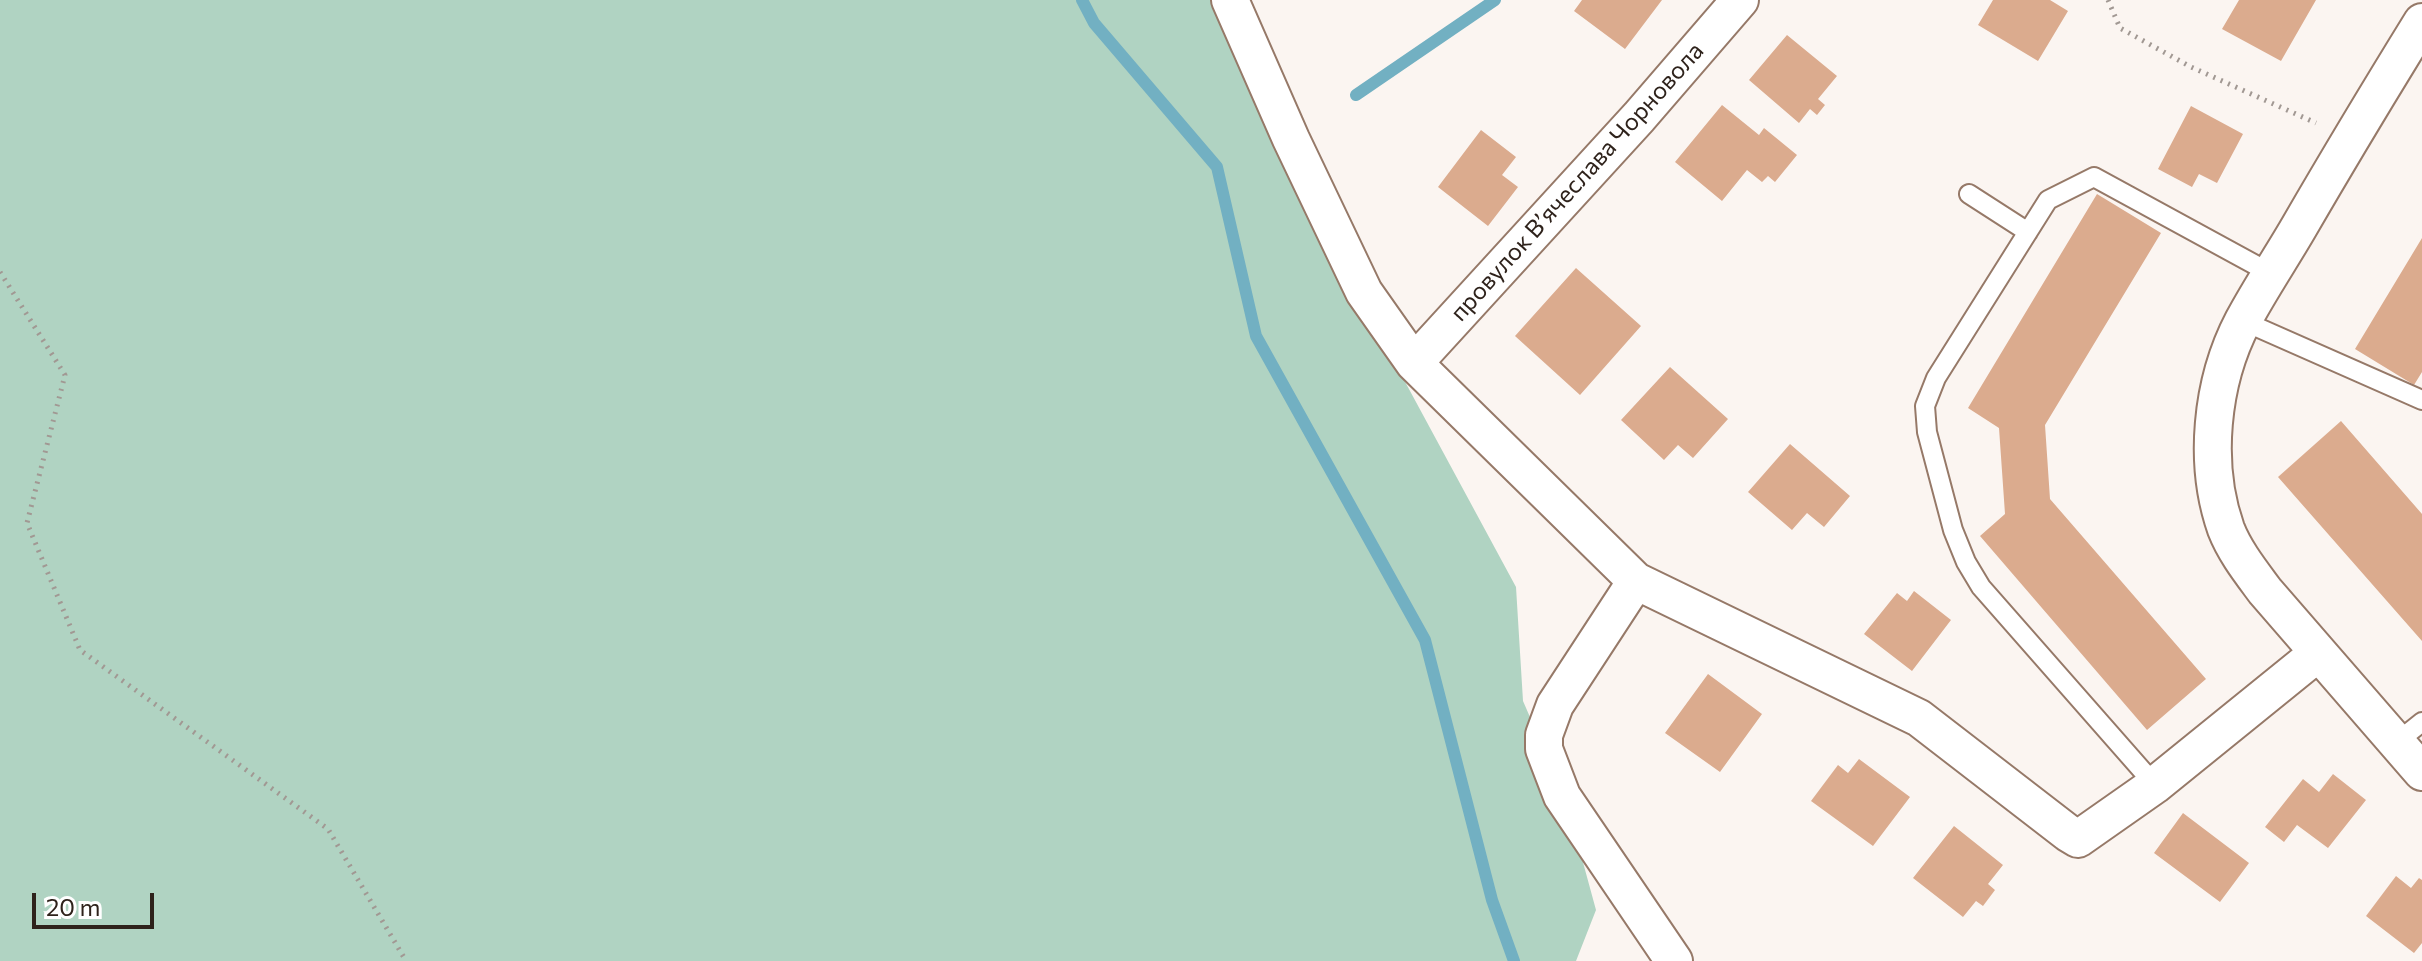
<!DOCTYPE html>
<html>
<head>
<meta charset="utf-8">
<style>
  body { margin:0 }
  #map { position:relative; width:2422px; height:961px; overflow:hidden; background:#fbf5f1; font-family:Commissioner,sans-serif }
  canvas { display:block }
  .scale { position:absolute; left:32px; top:893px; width:122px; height:36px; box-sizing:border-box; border:4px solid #2e221b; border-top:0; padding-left:10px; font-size:24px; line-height:28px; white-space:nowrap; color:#2e221b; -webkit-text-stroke:6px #fff; paint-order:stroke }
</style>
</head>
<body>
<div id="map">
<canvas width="2422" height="961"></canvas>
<div class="scale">20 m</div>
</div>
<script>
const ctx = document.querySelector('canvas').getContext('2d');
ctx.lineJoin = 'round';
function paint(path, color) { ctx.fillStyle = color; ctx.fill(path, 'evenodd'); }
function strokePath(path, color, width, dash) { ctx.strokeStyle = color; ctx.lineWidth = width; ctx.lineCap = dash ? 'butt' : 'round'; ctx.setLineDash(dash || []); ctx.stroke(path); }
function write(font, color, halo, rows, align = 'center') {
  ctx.font = font + ' Commissioner,sans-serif'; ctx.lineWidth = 6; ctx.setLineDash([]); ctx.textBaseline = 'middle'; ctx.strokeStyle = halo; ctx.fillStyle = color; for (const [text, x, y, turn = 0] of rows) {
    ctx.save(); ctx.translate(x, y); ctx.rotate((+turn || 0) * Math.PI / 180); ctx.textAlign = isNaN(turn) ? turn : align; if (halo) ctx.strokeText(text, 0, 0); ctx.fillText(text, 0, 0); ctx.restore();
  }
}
paint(new Path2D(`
  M0,0H1220L1403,378L1516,587L1523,701L1566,800L1596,910L1576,961H0Z`), '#b0d3c2');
strokePath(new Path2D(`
  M1082,0L1094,23L1217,167L1256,336L1425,640L1492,900L1514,961
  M1356,95L1495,0`), '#72b0c2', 12);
paint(new Path2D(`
  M1582,0H1662L1625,49L1574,11Z
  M1993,0H2050L2068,11L2038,61L1978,25Z
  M2239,0H2316L2281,61L2222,29Z
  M1787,35L1837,76L1818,99L1825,105L1817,115L1810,109L1799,123L1749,80Z
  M1722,105L1759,135L1764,128L1797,155L1775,182L1768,176L1762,182L1747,170L1722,201L1675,162Z
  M2191,106L2243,134L2217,183L2199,174L2192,187L2158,169Z
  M1481,130L1516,157L1502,175L1518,187L1488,226L1438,187Z
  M2097,194L2161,233L2045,425L2050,499L2206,679L2147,730L1980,536L2005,514L1999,428L1968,408Z
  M2422,238V372L2414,385L2355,349Z
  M1576,268L1641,326L1580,395L1515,336Z
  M1670,367L1728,419L1693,458L1678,445L1664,460L1621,420Z
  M2341,421L2422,514V641L2278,477Z
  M1790,444L1850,496L1824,527L1807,513L1792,530L1748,492Z
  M1914,591L1951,620L1912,671L1864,634L1897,593L1907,601Z
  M1708,674L1762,714L1720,772L1665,733Z
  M1859,759L1910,797L1873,846L1811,801L1838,765L1848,773Z
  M2333,774L2366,800L2328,848L2297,825L2284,842L2265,827L2303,779L2319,792Z
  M2183,813L2249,863L2220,902L2154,853Z
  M1954,826L2003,865L1988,884L1995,890L1983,906L1976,901L1963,917L1913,878Z
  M2396,876L2411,888L2419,878L2422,880V943L2414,953L2366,916Z`), '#dbab8e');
const lane = new Path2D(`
  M1969,194L2028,232
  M2243,321L2422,400
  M2397,742L2422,722
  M2155,785L1981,587L1966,562L1953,530L1927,432L1925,406L1936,378L2048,200L2094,177L2272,274`);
const street = new Path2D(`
  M1230,0L1291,139L1364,292L1414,363L1636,581L1919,718L2068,833L2078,839L2155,785L2318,653
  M2422,22C2380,90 2339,158 2299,227C2281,258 2260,289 2243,321C2211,382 2203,464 2226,529C2235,552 2251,572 2265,591L2422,772
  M1414,363L1639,117L1740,0
  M1636,581L1555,705L1544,735V749L1562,796L1674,961`);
strokePath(lane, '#967968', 22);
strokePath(street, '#967968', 40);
strokePath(new Path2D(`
  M2108,0L2120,28L2191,67L2316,123
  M0,272L65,375L27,523L80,650L328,829L406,961`), '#a19893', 5, [2, 6]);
strokePath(lane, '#fff', 18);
strokePath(street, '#fff', 36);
write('24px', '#2e221b', '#fff', [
  ["провулок Вʼячеслава Чорновола",1577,182,-48]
]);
</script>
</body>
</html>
